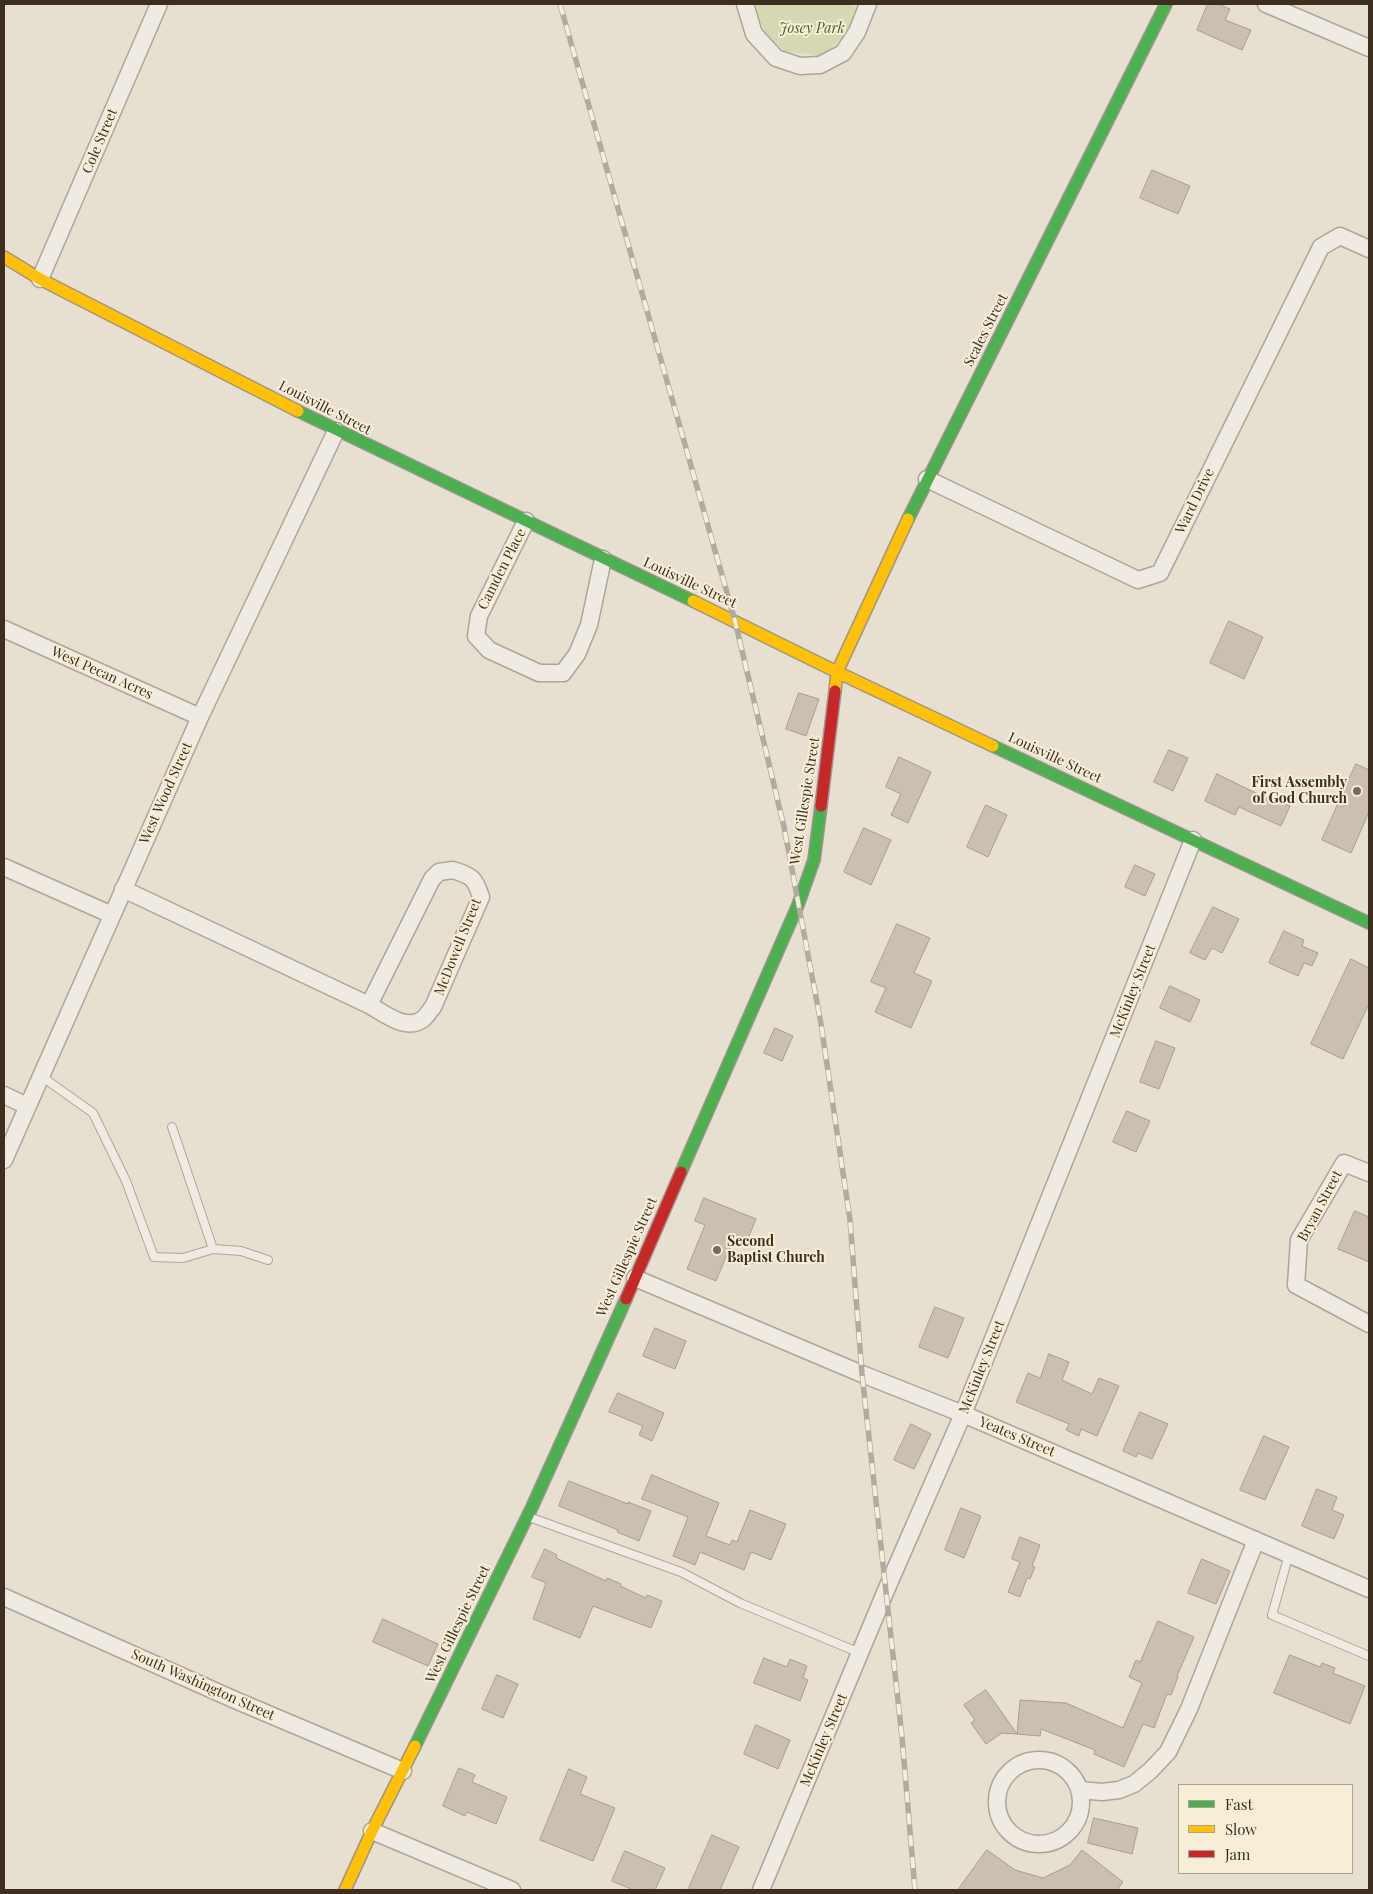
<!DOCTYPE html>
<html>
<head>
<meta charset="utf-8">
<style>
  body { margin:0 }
  #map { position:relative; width:1373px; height:1894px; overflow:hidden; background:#e7e0d1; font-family:"Playfair Display",serif }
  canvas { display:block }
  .frame { position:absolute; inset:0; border:5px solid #3d2e20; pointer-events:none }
  .legend { position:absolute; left:1178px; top:1784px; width:175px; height:90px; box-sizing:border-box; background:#f7eed8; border:1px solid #ada18e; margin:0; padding:6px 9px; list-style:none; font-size:15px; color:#3d2e20 }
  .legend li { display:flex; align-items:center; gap:10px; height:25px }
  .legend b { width:25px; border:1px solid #ada18e }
</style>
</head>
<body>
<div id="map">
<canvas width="1373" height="1894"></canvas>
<div class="frame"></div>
<ul class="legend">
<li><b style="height:6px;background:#4caf50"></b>Fast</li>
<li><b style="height:6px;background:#ffc107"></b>Slow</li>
<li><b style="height:6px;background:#c62828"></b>Jam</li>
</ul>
</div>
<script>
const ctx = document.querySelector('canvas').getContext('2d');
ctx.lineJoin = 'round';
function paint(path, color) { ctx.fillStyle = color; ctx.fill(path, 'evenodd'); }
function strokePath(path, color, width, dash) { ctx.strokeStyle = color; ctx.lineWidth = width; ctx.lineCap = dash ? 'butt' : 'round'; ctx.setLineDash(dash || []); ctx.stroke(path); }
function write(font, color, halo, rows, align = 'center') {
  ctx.font = font + ' "Playfair Display",serif'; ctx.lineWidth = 4; ctx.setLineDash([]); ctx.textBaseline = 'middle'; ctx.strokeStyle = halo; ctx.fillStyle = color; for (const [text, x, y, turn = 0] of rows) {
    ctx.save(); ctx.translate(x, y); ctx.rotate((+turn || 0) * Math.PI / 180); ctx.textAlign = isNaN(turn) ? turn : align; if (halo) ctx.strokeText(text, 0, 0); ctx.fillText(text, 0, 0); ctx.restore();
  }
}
paint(new Path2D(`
  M754,4H849L859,9L843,38L820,56L785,51L766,36Z`), '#d6d7b3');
const building = new Path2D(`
  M1208,4H1218L1230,9L1225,20L1251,30L1242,50L1197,30Z
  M1152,170L1190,186L1178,214L1140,198Z
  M1229,621L1263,637L1244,679L1210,663Z
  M799,693L819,699L806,736L786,729Z
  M1169,750L1188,758L1173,791L1154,782Z
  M899,757L931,772L908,823L891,815L901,794L886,787Z
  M1356,764L1369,770V812L1351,853L1322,840Z
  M1217,774L1264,797L1265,795L1290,806L1281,826L1239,807L1235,815L1205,801Z
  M986,805L1007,815L988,857L967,847Z
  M864,828L891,840L871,885L844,872Z
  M1135,865L1155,874L1145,896L1125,887Z
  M1213,907L1239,919L1222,953L1212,948L1205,960L1190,953Z
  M897,924L930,938L914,973L932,981L911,1028L875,1012L886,988L871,982Z
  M1284,931L1304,940L1302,946L1318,953L1312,966L1304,963L1298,976L1269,963Z
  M1351,959L1369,968V1004L1343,1059L1311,1044Z
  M1170,986L1200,1000L1190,1022L1160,1008Z
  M775,1028L793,1036L782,1061L764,1053Z
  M1156,1041L1175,1048L1159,1089L1140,1082Z
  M1127,1111L1150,1121L1136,1152L1113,1142Z
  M704,1198L756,1219L746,1243L734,1238L716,1281L687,1269L705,1225L695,1221Z
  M1355,1211L1369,1217V1262L1338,1249Z
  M935,1307L964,1318L948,1358L919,1347Z
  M655,1328L686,1341L675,1369L643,1356Z
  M1049,1354L1069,1362L1062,1380L1092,1394L1099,1378L1119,1386L1097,1436L1081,1429L1079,1436L1066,1430L1069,1424L1016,1402L1028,1373L1040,1378Z
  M618,1393L664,1413L652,1441L639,1435L643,1426L609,1412Z
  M1140,1412L1168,1424L1152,1459L1138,1453L1136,1457L1123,1451Z
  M911,1424L931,1434L914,1469L894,1460Z
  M1264,1436L1289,1447L1265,1500L1240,1490Z
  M652,1475L719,1503L706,1536L730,1545L732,1540L737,1542L750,1510L786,1524L771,1560L751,1552L744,1570L700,1552L695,1565L673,1556L688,1517L642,1499Z
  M569,1481L628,1504V1502L651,1511L639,1541L617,1532L618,1530L559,1506Z
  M1317,1489L1337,1497L1332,1510L1344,1515L1334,1539L1302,1526Z
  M961,1508L981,1516L964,1558L945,1550Z
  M1020,1537L1040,1545L1032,1566L1035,1567L1030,1579L1027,1578L1020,1597L1008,1592L1020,1562L1012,1559Z
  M545,1549L557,1555L556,1558L606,1581L607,1578L621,1584L620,1586L646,1598L647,1595L662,1601L651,1628L593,1606L580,1638L533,1619L546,1583L532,1577Z
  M1202,1559L1230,1571L1216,1604L1188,1593Z
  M383,1619L438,1644L428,1666L373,1642Z
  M1158,1621L1194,1637L1177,1676L1178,1677L1171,1695L1167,1694L1154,1728L1143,1724L1124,1767L1094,1754L1095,1750L1041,1729L1040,1736L1017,1734L1020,1700L1066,1703L1123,1728L1142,1683L1129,1677L1136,1660L1140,1662Z
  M1290,1655L1320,1667L1322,1663L1335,1668L1333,1673L1365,1686L1350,1724L1274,1693Z
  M764,1658L787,1667L790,1659L807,1666L803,1678L808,1680L800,1701L754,1683Z
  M497,1675L518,1684L503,1718L482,1709Z
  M986,1690L1017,1734L1002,1733L986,1744L971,1723L975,1720L964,1705Z
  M756,1725L790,1740L778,1769L744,1754Z
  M459,1768L475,1775L472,1782L507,1797L496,1824L467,1812L465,1816L443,1806Z
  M569,1769L587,1777L580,1794L615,1808L593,1861L540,1840Z
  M1094,1818L1138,1828L1132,1854L1088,1843Z
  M712,1835L739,1847L720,1890H688Z
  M987,1850L1015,1870L1043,1878L1070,1865L1082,1850L1123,1882L1117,1890H958Z
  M625,1851L665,1868L655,1890H633L612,1881Z`);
paint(building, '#cbbfb2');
strokePath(building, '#a89c90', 1);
const lane = new Path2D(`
  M41,1076L93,1113L126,1181L154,1257L183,1258L213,1249L241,1251L268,1260
  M172,1127L213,1249
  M529,1517L681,1572L740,1603L860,1653
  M1289,1554L1272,1615L1369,1656`);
const street = new Path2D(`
  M745,4L754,34L776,58L800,66L820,65L843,53L857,32L868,4
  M1266,4L1369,48
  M40,279L159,4
  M927,479L1138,580L1160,573L1321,247L1340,236L1369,249
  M526,521L479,616L476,636L489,650L539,673H563L577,654L589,625L603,559
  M4,629L200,717
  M4,867L112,915
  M453,870C472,876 475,878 481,897L433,1007C430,1010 427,1016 423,1019C406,1032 384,1013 369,1005L432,879L439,872Z
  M123,889L369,1005
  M4,1095L27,1106
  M4,1160L200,717L336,431
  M1369,1173L1344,1163L1299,1240L1296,1285L1369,1324
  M635,1278L862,1374L963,1414L1369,1589
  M4,1597L235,1700L403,1771
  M997 1802a42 42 0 1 1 84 0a42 42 0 1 1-84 0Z
  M1079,1790L1102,1792L1119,1790L1134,1784L1150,1771L1168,1752L1189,1709L1256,1540
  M372,1831L512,1890
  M761,1890L887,1588L963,1414L1193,840`);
const fast = new Path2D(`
  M298,411L693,601
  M908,519L1166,4
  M993,746L1369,923
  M681,1172L798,905L814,860L821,806
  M415,1746L532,1507L626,1299`);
const slow = new Path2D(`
  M4,257L40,279L298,411
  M693,601L837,672L993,746
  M835,691L837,672L908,519
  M345,1890L372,1831L415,1746`);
const jam = new Path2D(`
  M821,806L835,691
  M626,1299L681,1172`);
strokePath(lane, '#ada599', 10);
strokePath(street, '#ada599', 19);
strokePath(fast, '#9c958a', 14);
strokePath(slow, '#9c958a', 14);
strokePath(jam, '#9c958a', 14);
strokePath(lane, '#efebe3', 8);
strokePath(street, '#efebe3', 16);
strokePath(fast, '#4caf50', 11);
strokePath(slow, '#ffc107', 11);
strokePath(jam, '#c62828', 11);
const rail = new Path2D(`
  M560,4L735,621L784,827L821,1024L850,1220L862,1374L902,1737L915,1890`);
strokePath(rail, '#afaaa2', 5.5);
strokePath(rail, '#f7eed8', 4, [11]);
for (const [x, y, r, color] of [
  [1357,791,5,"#786c5e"],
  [717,1250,5,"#786c5e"]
]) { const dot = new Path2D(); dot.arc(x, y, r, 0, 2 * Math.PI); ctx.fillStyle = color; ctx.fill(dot); strokePath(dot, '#f7eed8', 2); }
write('italic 14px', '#4d5a26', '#f7eed8', [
  ["Josey Park",812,29]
]);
write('14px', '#3d2e20', '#f7eed8', [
  ["Cole Street",100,141,-67],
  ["Scales Street",986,330,-63],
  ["Louisville Street",325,408,27],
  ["Ward Drive",1195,501,-64],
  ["Camden Place",502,569,-63],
  ["Louisville Street",690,583,25],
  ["West Pecan Acres",102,673,24],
  ["Louisville Street",1055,758,25],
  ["West Wood Street",166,793,-66],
  ["West Gillespie Street",805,801,-81],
  ["McDowell Street",458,947,-68],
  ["McKinley Street",1133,991,-68],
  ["Bryan Street",1320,1206,-62],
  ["West Gillespie Street",627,1257,-66],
  ["McKinley Street",982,1367,-68],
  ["Yeates Street",1017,1437,23],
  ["West Gillespie Street",458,1624,-64],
  ["South Washington Street",203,1685,24],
  ["McKinley Street",824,1740,-67]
]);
write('bold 14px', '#3d2e20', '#f7eed8', [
  ["First Assembly",1347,783],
  ["of God Church",1347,799],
  ["Second",727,1242,"left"],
  ["Baptist Church",727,1258,"left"]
], 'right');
</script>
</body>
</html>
